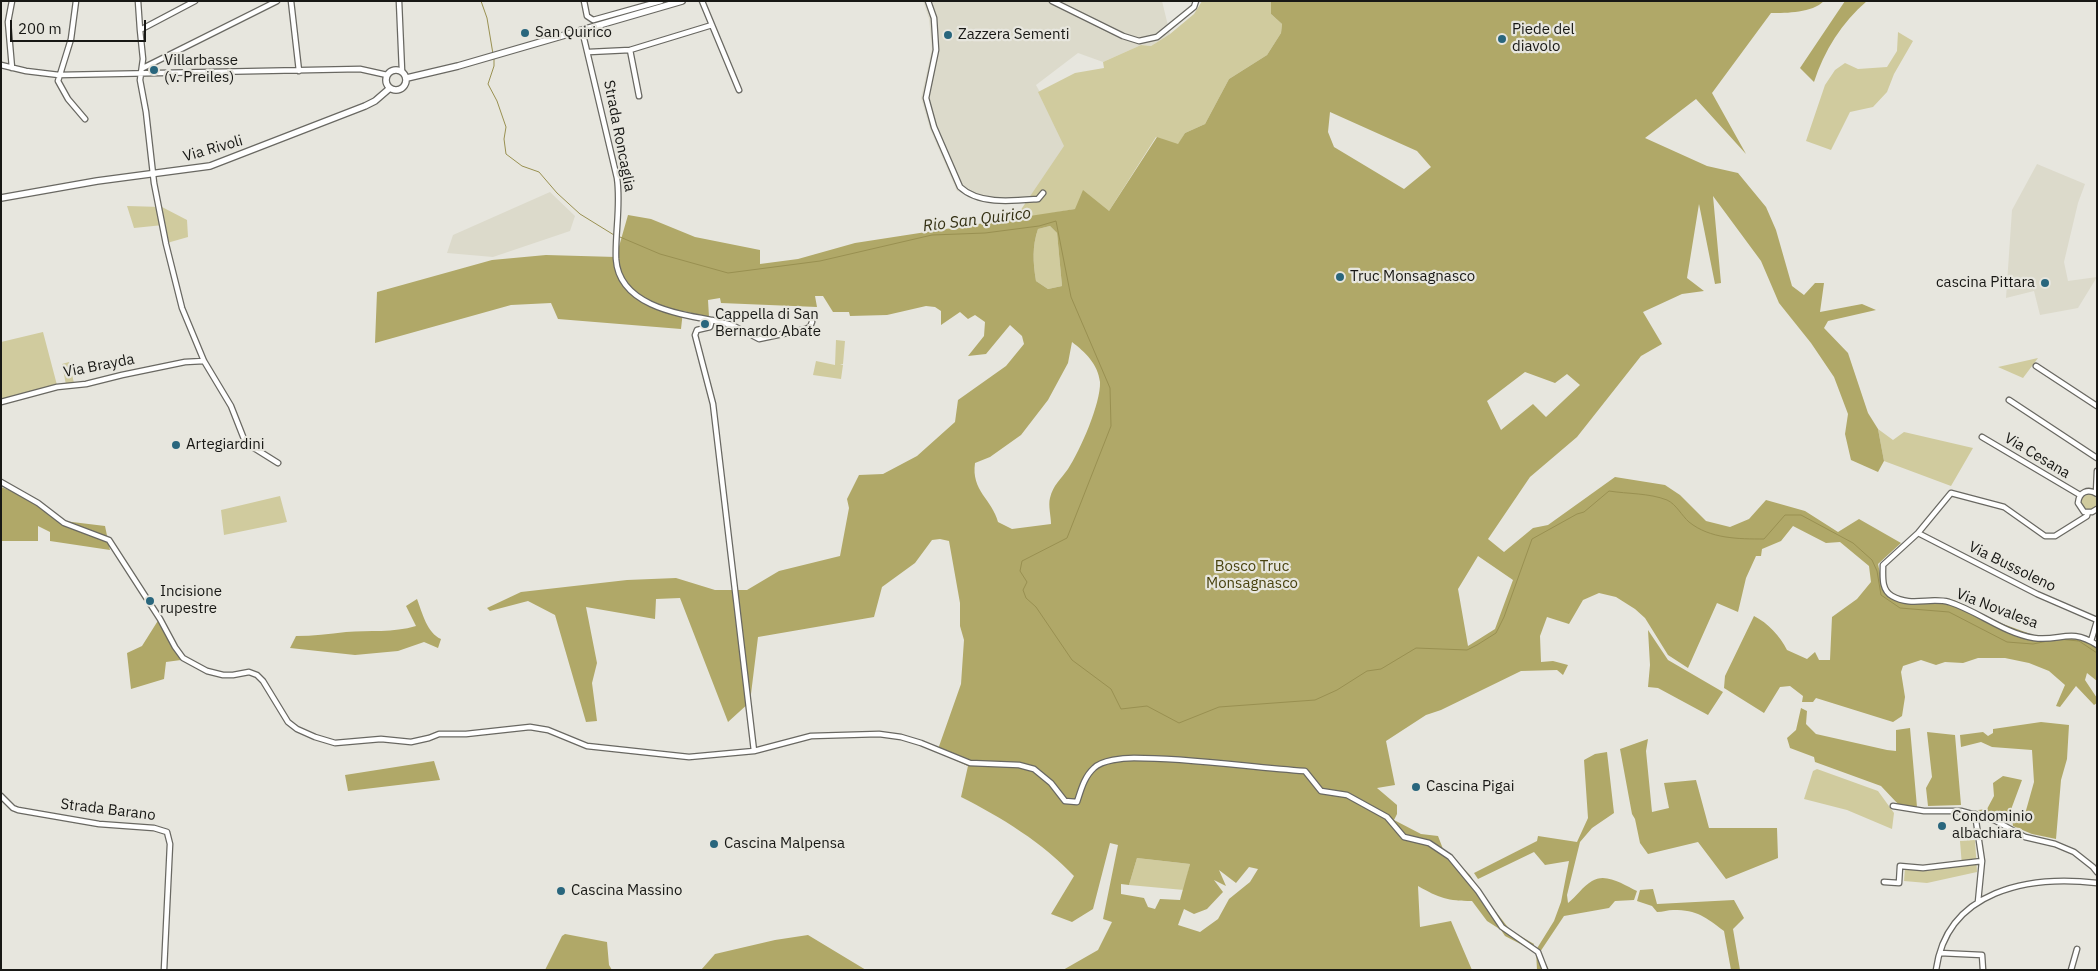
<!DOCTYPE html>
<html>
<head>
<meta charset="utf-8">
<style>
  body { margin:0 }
  #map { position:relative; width:2098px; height:971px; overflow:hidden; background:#e7e6de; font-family:"IBM Plex Sans",sans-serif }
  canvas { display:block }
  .frame { position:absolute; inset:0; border:2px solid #181815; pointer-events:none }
  .scale { position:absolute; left:10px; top:20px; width:136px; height:22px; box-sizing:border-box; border:2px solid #181815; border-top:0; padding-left:6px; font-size:15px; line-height:18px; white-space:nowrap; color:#181815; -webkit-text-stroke:4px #e7e6de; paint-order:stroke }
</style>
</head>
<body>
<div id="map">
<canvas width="2098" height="971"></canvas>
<div class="frame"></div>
<div class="scale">200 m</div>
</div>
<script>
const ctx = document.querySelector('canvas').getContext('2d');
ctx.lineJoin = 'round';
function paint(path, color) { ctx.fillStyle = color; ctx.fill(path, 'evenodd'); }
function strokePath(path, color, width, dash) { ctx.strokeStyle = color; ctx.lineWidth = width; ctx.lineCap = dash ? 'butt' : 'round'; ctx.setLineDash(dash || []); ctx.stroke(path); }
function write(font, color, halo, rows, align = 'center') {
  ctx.font = font + ' "IBM Plex Sans",sans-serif'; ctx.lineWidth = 4.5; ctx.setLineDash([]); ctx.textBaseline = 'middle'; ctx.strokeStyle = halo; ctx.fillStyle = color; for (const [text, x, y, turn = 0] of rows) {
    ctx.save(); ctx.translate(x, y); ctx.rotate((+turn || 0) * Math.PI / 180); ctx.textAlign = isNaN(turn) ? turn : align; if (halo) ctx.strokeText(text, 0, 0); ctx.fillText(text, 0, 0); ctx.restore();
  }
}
paint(new Path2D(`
  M923,1H1162L1170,34L1151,46L1141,45L1103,62L1078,53L1036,85L1069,145L1047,197L999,200L957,191L930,129L921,98L932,49L929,19Z
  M2037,164L2085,184L2078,203L2064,262L2068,281L2097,277L2078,308L2040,315L2034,291L2006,298L2012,210Z
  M550,192L575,216L570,231L493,257L447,253L453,235Z`), '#dcdacb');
paint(new Path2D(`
  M1202,1H1271V14L1282,24L1281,33L1267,55L1229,79L1205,124L1185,133L1178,145L1156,137L1109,211L1075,209L1014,220L1064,146L1038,92L1075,73L1104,68L1103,62L1141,45L1151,46L1170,34L1194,14Z
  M1898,32L1913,41L1894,74L1887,92L1873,107L1850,112L1831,150L1806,141L1825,85L1835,70L1845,63L1858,69L1887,67L1897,51Z
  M127,206L162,207L187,220L188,237L167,243L163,225L134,228Z
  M1050,226L1057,233L1062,286L1048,289L1036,281C1033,262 1032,247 1038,229Z
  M43,332L57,385L1,399V342Z
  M836,340L845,341L843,364L840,365H843L841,379L813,375L816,361L835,365Z
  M2038,358L2023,378L1998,367Z
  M69,362L74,383L66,385L62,364Z
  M1878,429L1893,440L1904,432L1973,448L1951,486L1884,461Z
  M2081 502a8 8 0 1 1 16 0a8 8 0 1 1-16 0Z
  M280,496L287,522L224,535L221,510Z
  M1817,769L1878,791L1894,813L1892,829L1847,810L1804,799L1813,771Z
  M1975,840L1977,872L1927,883L1904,881L1905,868L1926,871L1962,866L1960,841Z
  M1137,858L1190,864L1184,890L1129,885Z`), '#d0cb9e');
paint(new Path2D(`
  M1271,1H1824C1812,13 1787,13 1771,13L1712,93L1746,154L1696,99L1645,138L1707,166L1738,173L1766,207L1776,230L1792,286L1804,295L1815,283H1824L1820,312L1862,304L1876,310L1828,321L1824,328L1848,353L1868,413L1878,429L1884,461L1878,472L1851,460L1845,434L1848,414L1834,377L1811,343L1779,303L1761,261L1713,196L1721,283L1715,284L1699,204L1687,278L1704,291L1682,294L1643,312L1662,344L1641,356L1577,437L1530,477L1488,539L1504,552L1533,528L1548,525L1615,477L1665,485L1680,495L1706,521L1730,527L1749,519L1766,500L1805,511L1838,532L1859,519L1901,543L1878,564L1884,592L1906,600L1918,601L1934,597L1954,600L2003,624L2039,637L2075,634L2087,637L2097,643V681L2087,673L2085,680L2097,698V703L2094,705L2076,686L2060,707L2056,706L2065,685L2049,671L2029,663L2005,658H1978L1963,663L1945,662L1936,665L1921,660L1903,666L1901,672L1905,697L1902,716L1893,722L1816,698L1813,702H1802L1803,696L1790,686L1780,687L1764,713L1724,688L1725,676L1754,616C1768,623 1780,636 1787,650L1807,659L1815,652L1819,660H1830L1832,617L1857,599L1871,582L1869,566L1840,542L1826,543L1793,526L1781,541L1762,549L1761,556H1756L1746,578L1738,612L1717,603L1688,668L1668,655L1645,618L1635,609L1616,597L1599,593L1583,600L1569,624L1547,617L1540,636L1541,662L1553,661L1568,665L1563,675L1557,670L1521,671L1441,710L1426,715L1386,741L1395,785L1377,788L1397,805V814L1394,820L1421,834L1438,836L1443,849L1470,875L1479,890L1510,930L1534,944L1532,950L1505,936L1501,930L1487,921L1472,901C1448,901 1439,898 1418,886L1420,927L1451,921L1472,970H1063L1098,950L1112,922L1103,919L1118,845L1110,843L1093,909L1072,922L1051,914L1074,876C1043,843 1001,817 961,797L968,766L937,752L961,684L964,640L960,626V603L949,541L940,539L932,540L915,563L882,587L874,617L758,637L750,702L728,722L680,598L656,599L655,619L586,607L597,663L592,683L597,721L586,722L555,615L528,601L490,611L487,608L521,592L627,580L676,578L715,590H747L779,571L840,556L849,508L847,499L859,475L883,474L917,456L955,422L958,400L1006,366L1024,344L1022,336L1010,325L986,354L968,356L984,336L985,322L975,315L968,319L960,312L941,325V311L935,307L926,306L887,315L850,316L849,312H833L823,296H815L817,307L721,303L720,298L708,300L709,317L683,311L681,329L558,319L551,303L511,305L375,343L377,292L492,260L546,255L616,257L628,215L651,219L695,237L760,250V264L798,259L855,243L1075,209L1083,190L1109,211L1157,137L1178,144L1185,133L1205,124L1229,79L1267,55L1281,33L1282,24L1271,14ZM1330,112L1417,151L1431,167L1404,189L1334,147L1328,132ZM1050,226L1057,233L1062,286L1048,289L1036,281C1033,262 1032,247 1038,229ZM1072,342C1085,352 1098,364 1100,382C1101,403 1080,451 1068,469C1061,479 1053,485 1050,498C1048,505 1051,517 1051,524L1012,529L998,522C992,499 971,491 975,463L990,457L1021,435L1048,400L1068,363ZM1525,372L1555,383L1567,374L1580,385L1546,417L1533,404L1501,430L1487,401ZM1478,556L1513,580L1495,629L1468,646L1458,589ZM1137,858L1190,864L1180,900L1160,899L1155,909L1148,907L1144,898L1121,894V884L1129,885ZM1249,867L1258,869L1250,882L1229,899L1218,919L1200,932L1178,925L1184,909L1194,914L1207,909L1223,892L1214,880L1226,886L1219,870L1236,883Z
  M1845,1H1867C1842,22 1824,51 1814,82L1800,68Z
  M1,487L20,494L64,521L105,526L110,550L50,541V532L38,526V541H1Z
  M417,599C422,612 427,633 441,639L438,648L424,642L398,651L355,655L290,648L296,636C313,636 329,634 346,632C370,630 393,633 416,626L406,606Z
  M159,619L176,653L181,660L166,662L164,679L131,689L127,653L142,646Z
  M1648,630L1668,660L1723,692L1708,715L1658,688L1648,687L1650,665Z
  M1801,708L1807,711L1806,724L1816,734L1887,750L1896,751V730L1910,728L1917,807L1898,804L1881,786L1815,762L1814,757L1790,748L1787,738L1796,730Z
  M2041,722L2069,725L2067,759L2061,780L2056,839L2032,834L2013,826L2012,816L2025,814L2034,782L2032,750L1992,747L1981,742L1961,747L1960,735L1983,732L1988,736L1993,733V729Z
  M1927,732L1955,735L1961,805L1928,806L1926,788L1932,777Z
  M1648,739L1646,751L1652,812L1669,808L1664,783L1696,780L1709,828H1777L1778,858L1726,879L1698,842L1648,854L1640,843L1635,819L1632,814L1620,749Z
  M1607,752L1614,813L1592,828L1580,842L1567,895L1568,903C1576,897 1583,886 1592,881C1606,872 1624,885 1637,891L1634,900L1615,901L1609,908L1564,916L1540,952L1549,970H1537L1536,950L1554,921L1561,902L1569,861L1545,865L1534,852L1478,879L1474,873L1537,841L1538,836L1577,842L1588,818L1584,760L1595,754Z
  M434,761L440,780L348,791L345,775Z
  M2003,776L2022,780L2006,823L1978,810L1987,809L1994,796L1993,783Z
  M1653,889L1657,904L1734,900L1744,918L1733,929L1740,970H1731L1724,931C1705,917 1698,910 1673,910C1668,910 1663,912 1657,912L1652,906L1637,901L1640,890Z
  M565,934L607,942L609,965L612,970H545L562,936Z
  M808,935L866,970H701L715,954L775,940Z`), '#b0a868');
strokePath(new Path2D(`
  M481,1L487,18L493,54
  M494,58V66L488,84L497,101L506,127L504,139L506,154L522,166L539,172L557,193L580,214L614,235
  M620,237L660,254L728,273L820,261L932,235L985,233L1039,226L1056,221L1071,297L1110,388L1111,426L1067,538L1022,561L1020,571L1027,582L1023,590L1026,598L1036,607L1072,660L1111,689L1121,709L1147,706L1179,723L1219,707L1315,700L1337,690L1367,671L1381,669L1416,648L1467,650L1477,645L1496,633L1504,617L1532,539L1577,514L1584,512L1609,491C1628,494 1649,493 1667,500C1676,504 1682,516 1689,522C1710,539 1739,539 1764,539L1785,515H1801L1853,543L1872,560L1877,571L1881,595L1900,608L1949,612L2007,642L2033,644L2058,639L2079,641L2097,653`), '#999051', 1);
const minor = new Path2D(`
  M12,1L8,22L12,68
  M76,1L71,39L58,81L68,99L85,119
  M138,1L140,30
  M195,1L140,30L143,59L140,80L146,112L154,183L166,244L182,308L204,361L231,406L244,439L254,448L278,463
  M291,1L299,71
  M399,1L402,71
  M584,1L587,16L593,20L661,1
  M702,1L739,90
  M928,1L934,18L936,50L926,98L934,127L960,187C979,205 1013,201 1038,199L1043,193
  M1052,1L1123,36L1139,41L1157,37L1194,7L1196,1
  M582,30L617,178C621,205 615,232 616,259C619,305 677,314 712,320L710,327L697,330L695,335L713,404L754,751
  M630,50L639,96
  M589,52L630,50L712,25
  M1,65L26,71L59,75L360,69L387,75
  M143,68L277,1
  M712,320L732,325L759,339L806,329L810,327L812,322
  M2036,366L2097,406
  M2009,400L2097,458
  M1,402L57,387L86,384L122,375L185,362L204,361
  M1982,437L2080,495
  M1,482L38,503L64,523L109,540L160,619L175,647L183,658L207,671L223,675H233L249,672L257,675L263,681L288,722L297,729L315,737L335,743L381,739L411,742L429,738L439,734H466L530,727L548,730L587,746L689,757L754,751L811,736L879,734L901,737L921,743L970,763L1019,765L1034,769L1051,783L1065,801L1077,802C1081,790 1084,777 1094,768C1102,760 1123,758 1134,758C1191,758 1248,767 1305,771L1321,791L1347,795L1387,817L1404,837L1429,843L1450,857L1478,891L1502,927L1538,952L1545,970
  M2096,493L2097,471
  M2097,494C2088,488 2079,492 2078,503L2084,512H2092L2097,509
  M2088,512L2087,516L2055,536H2045L2004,507L1951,493L1918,533L1883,565C1883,576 1881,590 1892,596C1911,607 1930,597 1949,602C1978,611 2003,633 2034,638C2060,642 2070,627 2097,645
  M1918,533L2037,594L2097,620
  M2091,641L2097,621
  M1,796L13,808L18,810L99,824L154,828L167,832L170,844L164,970
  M1893,806L1924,811H1961L1994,820L2025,837L2055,844L2074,852L2093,867L2097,872
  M1975,814L1982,861L1978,902
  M1884,882L1899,883L1900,866L1923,868L1982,861
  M1940,953L1982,955L1983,970
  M1936,970C1947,890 2029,875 2097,883
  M2071,970L2077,949`);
const tertiary = new Path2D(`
  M386 80a10 10 0 1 1 20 0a10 10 0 1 1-20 0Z
  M407,78L458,66L682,1
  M1,198L97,181L210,166L365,106L375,101L390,88`);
strokePath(minor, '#696862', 7);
strokePath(tertiary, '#696862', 8);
strokePath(minor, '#fff', 4.5);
strokePath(tertiary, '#fff', 5.5);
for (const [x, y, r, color] of [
  [525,33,5,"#29667d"],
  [948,35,5,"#29667d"],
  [1502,39,5,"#29667d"],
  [154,70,5,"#29667d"],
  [1340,277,5,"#29667d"],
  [2045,283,5,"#29667d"],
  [705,324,5,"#29667d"],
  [176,445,5,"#29667d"],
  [150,601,5,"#29667d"],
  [1416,787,5,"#29667d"],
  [1942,826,5,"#29667d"],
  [714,844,5,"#29667d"],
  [561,891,5,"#29667d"]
]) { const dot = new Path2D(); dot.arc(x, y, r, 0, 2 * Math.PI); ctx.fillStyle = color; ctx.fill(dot); strokePath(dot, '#e7e6de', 2); }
write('15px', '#181815', '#e7e6de', [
  ["Piede del",1512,30],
  ["diavolo",1512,47],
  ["San Quirico",535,33],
  ["Zazzera Sementi",958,35],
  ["Villarbasse",164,61],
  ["(v. Preiles)",164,78],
  ["Truc Monsagnasco",1350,277],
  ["cascina Pittara",2035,283,"right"],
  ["Cappella di San",715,315],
  ["Bernardo Abate",715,332],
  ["Artegiardini",186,445],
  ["Incisione",160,592],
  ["rupestre",160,609],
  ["Cascina Pigai",1426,787],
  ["Condominio",1952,817],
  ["albachiara",1952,834],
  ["Cascina Malpensa",724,844],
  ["Cascina Massino",571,891]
], 'left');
write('15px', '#181815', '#e7e6de', [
  ["Strada Roncaglia",619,136,79],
  ["Via Rivoli",213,149,-16],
  ["Via Brayda",99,366,-11],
  ["Via Cesana",2037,456,31],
  ["Via Bussoleno",2012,567,26],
  ["Via Novalesa",1997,609,21],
  ["Strada Barano",108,810,7]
]);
write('15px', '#494310', '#e7e6de', [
  ["Bosco Truc",1252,567],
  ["Monsagnasco",1252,584]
]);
write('italic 16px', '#332f12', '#e7e6de', [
  ["Rio San Quirico",977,220,-7]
]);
</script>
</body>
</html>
